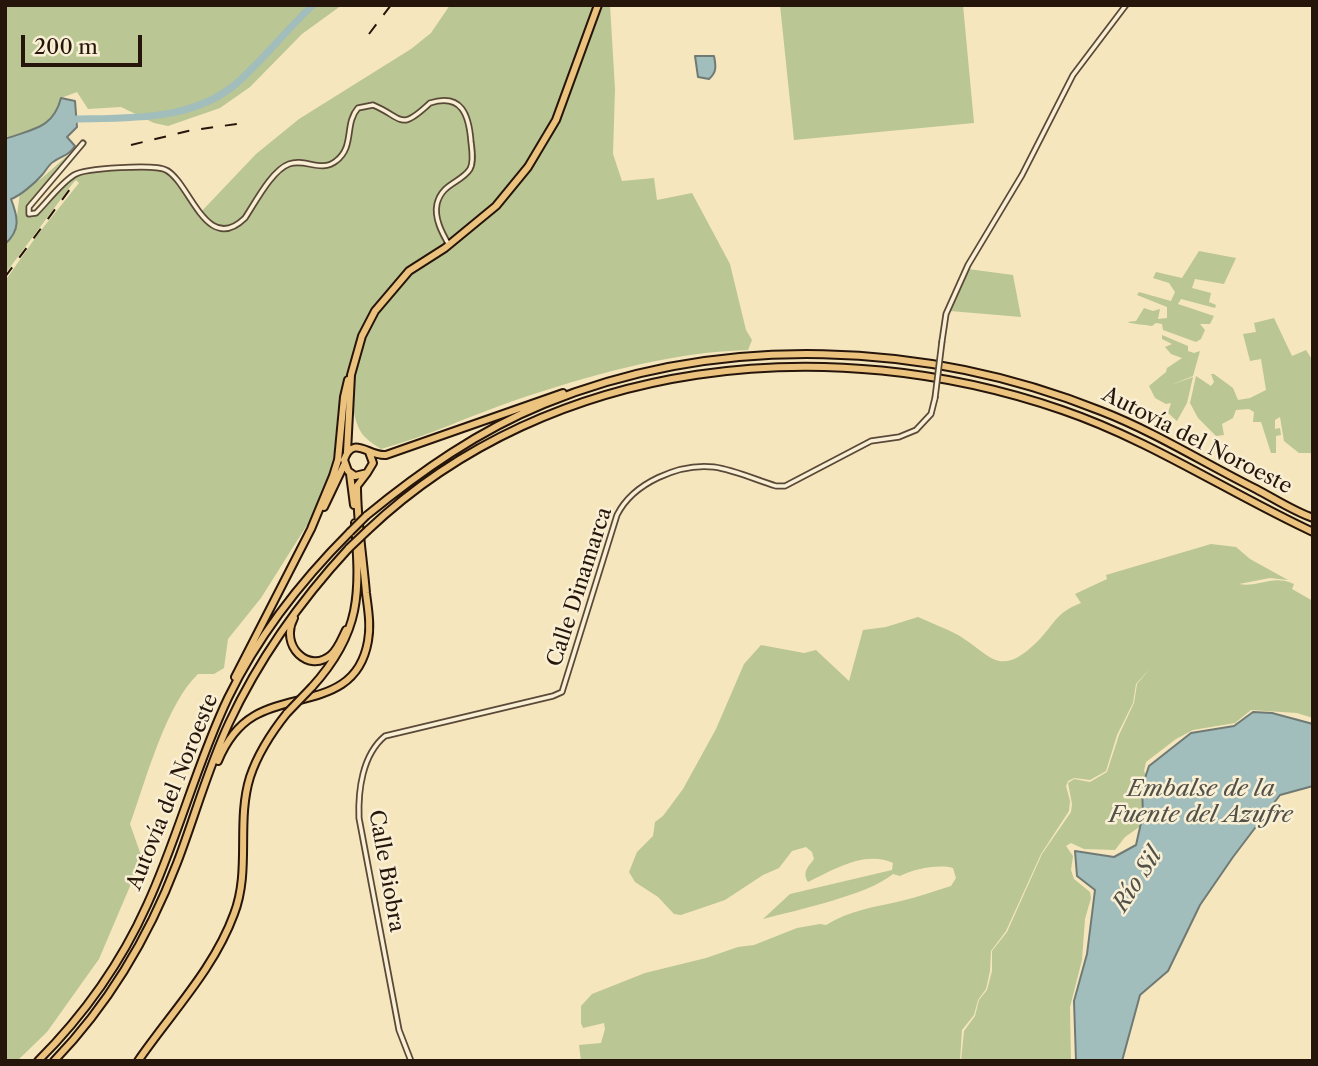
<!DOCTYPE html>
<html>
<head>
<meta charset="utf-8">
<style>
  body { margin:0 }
  #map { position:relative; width:1318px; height:1066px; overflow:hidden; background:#f6e6bd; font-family:"Libre Caslon Text",serif }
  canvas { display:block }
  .frame { position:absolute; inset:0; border:7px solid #26150b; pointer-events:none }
  .scale { position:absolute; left:21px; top:35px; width:121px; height:32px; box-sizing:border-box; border:4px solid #26150b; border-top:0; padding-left:9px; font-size:21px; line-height:24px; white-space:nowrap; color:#26150b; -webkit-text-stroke:5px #f9efd4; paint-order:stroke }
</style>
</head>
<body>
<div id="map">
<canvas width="1318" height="1066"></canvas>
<div class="frame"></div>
<div class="scale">200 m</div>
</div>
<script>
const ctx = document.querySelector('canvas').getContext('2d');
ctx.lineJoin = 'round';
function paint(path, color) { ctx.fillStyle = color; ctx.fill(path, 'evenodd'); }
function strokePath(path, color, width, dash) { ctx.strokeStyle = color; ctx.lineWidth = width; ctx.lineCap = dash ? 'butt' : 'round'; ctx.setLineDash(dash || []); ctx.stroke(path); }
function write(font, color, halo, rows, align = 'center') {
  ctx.font = font + ' "Libre Caslon Text",serif'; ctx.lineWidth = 5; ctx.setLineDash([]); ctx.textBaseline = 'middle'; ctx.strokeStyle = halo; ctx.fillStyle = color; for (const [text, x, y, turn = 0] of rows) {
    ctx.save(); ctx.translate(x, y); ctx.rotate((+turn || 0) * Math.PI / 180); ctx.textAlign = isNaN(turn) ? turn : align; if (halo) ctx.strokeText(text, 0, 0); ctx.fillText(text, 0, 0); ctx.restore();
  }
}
paint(new Path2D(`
  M5,5H342L302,34L250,87L220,108L168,126L154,123L121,107L88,109L77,92L61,98C53,128 35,128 8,137L5,135Z
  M450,5H610L615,89L613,154L622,181L654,178L657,200L692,193L730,264L746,330L752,340L748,350C669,352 587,376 513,401C469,416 426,437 381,449C362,437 358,432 353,409H338L333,463L325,489L307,525L261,598L228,639L224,668L214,674H198C166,704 146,780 130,824L142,858L99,959L47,1032L17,1061H5V281L38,234L79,183L76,180L73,183L5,274V244L16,223L20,192L42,178L67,156L69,158L65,163L28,205V211L32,215L70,178L79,173L159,168L167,172L200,213L256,154L299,119L411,49L431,33Z
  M780,5H963L974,123L794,140Z
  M1199,251L1236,258L1224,284L1195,279L1192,288L1211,293L1209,302L1216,305L1215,308L1181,299L1178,304L1214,316L1210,324H1200L1205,330L1201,339L1196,342L1163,330L1162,324L1156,323L1152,326C1143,324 1136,325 1127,322L1136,321L1144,308L1153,311L1160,309L1158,319L1167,318V307L1137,295L1139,292L1171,301L1175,292L1169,283L1153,278L1156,272L1182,278Z
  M968,269L1013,275L1021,317L950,311Z
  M1274,318L1292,356L1306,350L1313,361V453H1299L1284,441L1280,417L1275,420V429L1280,428L1281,435L1276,436V453H1271L1262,425L1261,422H1253L1254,412L1249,409L1236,410L1233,418L1222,424L1224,435L1216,436L1198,418L1190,403L1196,376L1211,386L1214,382L1211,374H1214L1233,388L1238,400L1250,398L1266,390L1261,359L1250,361L1243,334L1256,332L1254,323Z
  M1162,335L1188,346V351L1194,353L1200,351L1193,376L1171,385L1193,377L1187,403L1177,421L1168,413L1171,403L1166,404L1155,398L1149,386L1166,372L1167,368L1182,358L1171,354L1165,347L1172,344L1162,339Z
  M1211,544L1236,547L1250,559L1288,580L1270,578L1239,584C1259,588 1272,574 1294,584L1292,589L1313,601V718L1297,713L1251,710L1235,723L1193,730L1176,739L1146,762L1144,771L1152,787L1142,792L1147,803L1142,825L1125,837L1115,850L1084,849L1071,843L1066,846L1073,856L1071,870L1074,879L1090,892L1091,898L1085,919L1082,960L1070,1007L1071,1061H961L964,1031L975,1016L979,1000L987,990L992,971V951L1007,932L1042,854L1071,812L1072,804L1068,783L1074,779L1090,782L1107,772L1119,735L1134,703L1137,684L1151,667L1136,684L1133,703L1117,735L1106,771L1090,780L1074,778L1068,781L1066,786L1070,801L1069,811L1041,854L1006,931L991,951L990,971L986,989L978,1000L974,1015L962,1030L960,1061H581L579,1045L601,1043L605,1029L604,1023L583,1028L581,1023V1006L592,994L645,973L706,958L738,947L754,945L797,928L820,924L826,925C850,910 875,907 901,901C918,897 934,891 951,886L956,878L953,868C938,864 914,869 900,876L893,874C868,895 797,910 763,919L790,894L892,870L893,863C865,850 833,870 808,882C802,872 808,867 814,859L812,852L806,847L792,851L779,868L763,875L725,900L681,915L674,914L658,897L635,882L629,872L637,852L653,836L655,822L663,816L683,789L716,729L744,664L761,645L804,653L816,650L849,681L863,630L886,627L918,617C931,623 945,628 958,635C991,655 999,679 1037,642C1055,624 1055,613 1081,603L1075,594L1107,579L1106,575Z`), '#bac693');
const water = new Path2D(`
  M695,56H714C716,66 717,72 709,79L698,77Z
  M61,98L75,101L77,127L67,137L75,146C67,157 63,155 53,162C48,165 46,171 42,175C35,183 20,196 11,199C18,217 21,230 5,244V139C32,129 53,129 61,98Z
  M1253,712L1272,713L1313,724V786L1280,795L1233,857L1200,905L1168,971L1140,995L1122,1061H1076L1074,1001L1087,954L1095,890L1077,876L1075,851L1114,857L1136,845L1143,814L1142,787L1149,766L1191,733L1234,726Z`);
paint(water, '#a1bdbc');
strokePath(water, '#707a75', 2);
strokePath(new Path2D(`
  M70,123L76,119C130,118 193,121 237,83C264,59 286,30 313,5`), '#a1bdbc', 7);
const street = new Path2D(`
  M83,143L29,207V214L36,213C48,201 60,184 74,175C85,168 155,164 166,170C190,182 206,256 245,218C255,203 272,170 289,164C305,158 321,173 336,161C355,147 344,124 358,108L373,105C404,118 399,132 430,103C462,93 469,115 471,142C472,150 474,162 470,169C461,183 442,183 437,204C434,218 442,233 449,245
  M942,341L946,314L968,265L1022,175L1073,75L1126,5
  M411,1061L399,1030L359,818C358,791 362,755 385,736L553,696L562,692L617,515C633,483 679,463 714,467C735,470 756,480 776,486H785L871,441L899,437L916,430L931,414L935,398`);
const highway = new Path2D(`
  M347,452L351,375L362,336L375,311L409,271L445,248L496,206L528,167L556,120L598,5
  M369,452L373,463L367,473L355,476L348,471L344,460C353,434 369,457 386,455L563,393
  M350,474L354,505
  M324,507L344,465
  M366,516C421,471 478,431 544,404C721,332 926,341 1101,411C1155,432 1204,463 1256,489C1275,499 1293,511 1313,518
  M368,530C552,356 830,330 1062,410C1150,440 1229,493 1313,532
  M294,618C279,646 309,674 331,655C338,649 342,638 346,630
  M235,677L311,529L333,476L338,460L344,397L348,380
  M312,687C362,632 360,593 355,523
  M218,761C226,742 237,726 254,716C295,692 357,705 368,641C371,625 368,609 366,593C363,557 357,522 357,486L367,473
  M38,1061C82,1017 121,963 147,905C178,838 196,765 228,698C258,636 301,581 350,532
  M54,1061C109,1004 149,936 177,863C195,816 208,768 229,723C260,657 300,601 349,548
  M138,1061C171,1013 214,969 234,914C251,870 236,822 250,777C258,753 271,733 287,713`);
strokePath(street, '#5a4938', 7);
strokePath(highway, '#26150b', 10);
strokePath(street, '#f9efd4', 3.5);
strokePath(highway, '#ebc37e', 6);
strokePath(new Path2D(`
  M369,34L391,5
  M131,145L188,131L243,123
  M5,277L73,185`), '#26150b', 2, [12, 12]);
const streetBridge = new Path2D(`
  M935,398L942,341`);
const highwayBridge = new Path2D(`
  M350,532L366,516
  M349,548L368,530
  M287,713L312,687`);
strokePath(streetBridge, '#5a4938', 7, []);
strokePath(highwayBridge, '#26150b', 10, []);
strokePath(streetBridge, '#f9efd4', 3.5);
strokePath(highwayBridge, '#ebc37e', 6);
write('21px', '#26150b', '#f9efd4', [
  ["Autovía del Noroeste",1197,441,27],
  ["Calle Dinamarca",580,587,-72],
  ["Autovía del Noroeste",173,792,-68],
  ["Calle Biobra",386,871,80]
]);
write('italic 23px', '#515049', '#f9efd4', [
  ["Embalse de la",1201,789],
  ["Fuente del Azufre",1201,815],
  ["Río Sil",1138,880,-57]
]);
</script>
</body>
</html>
